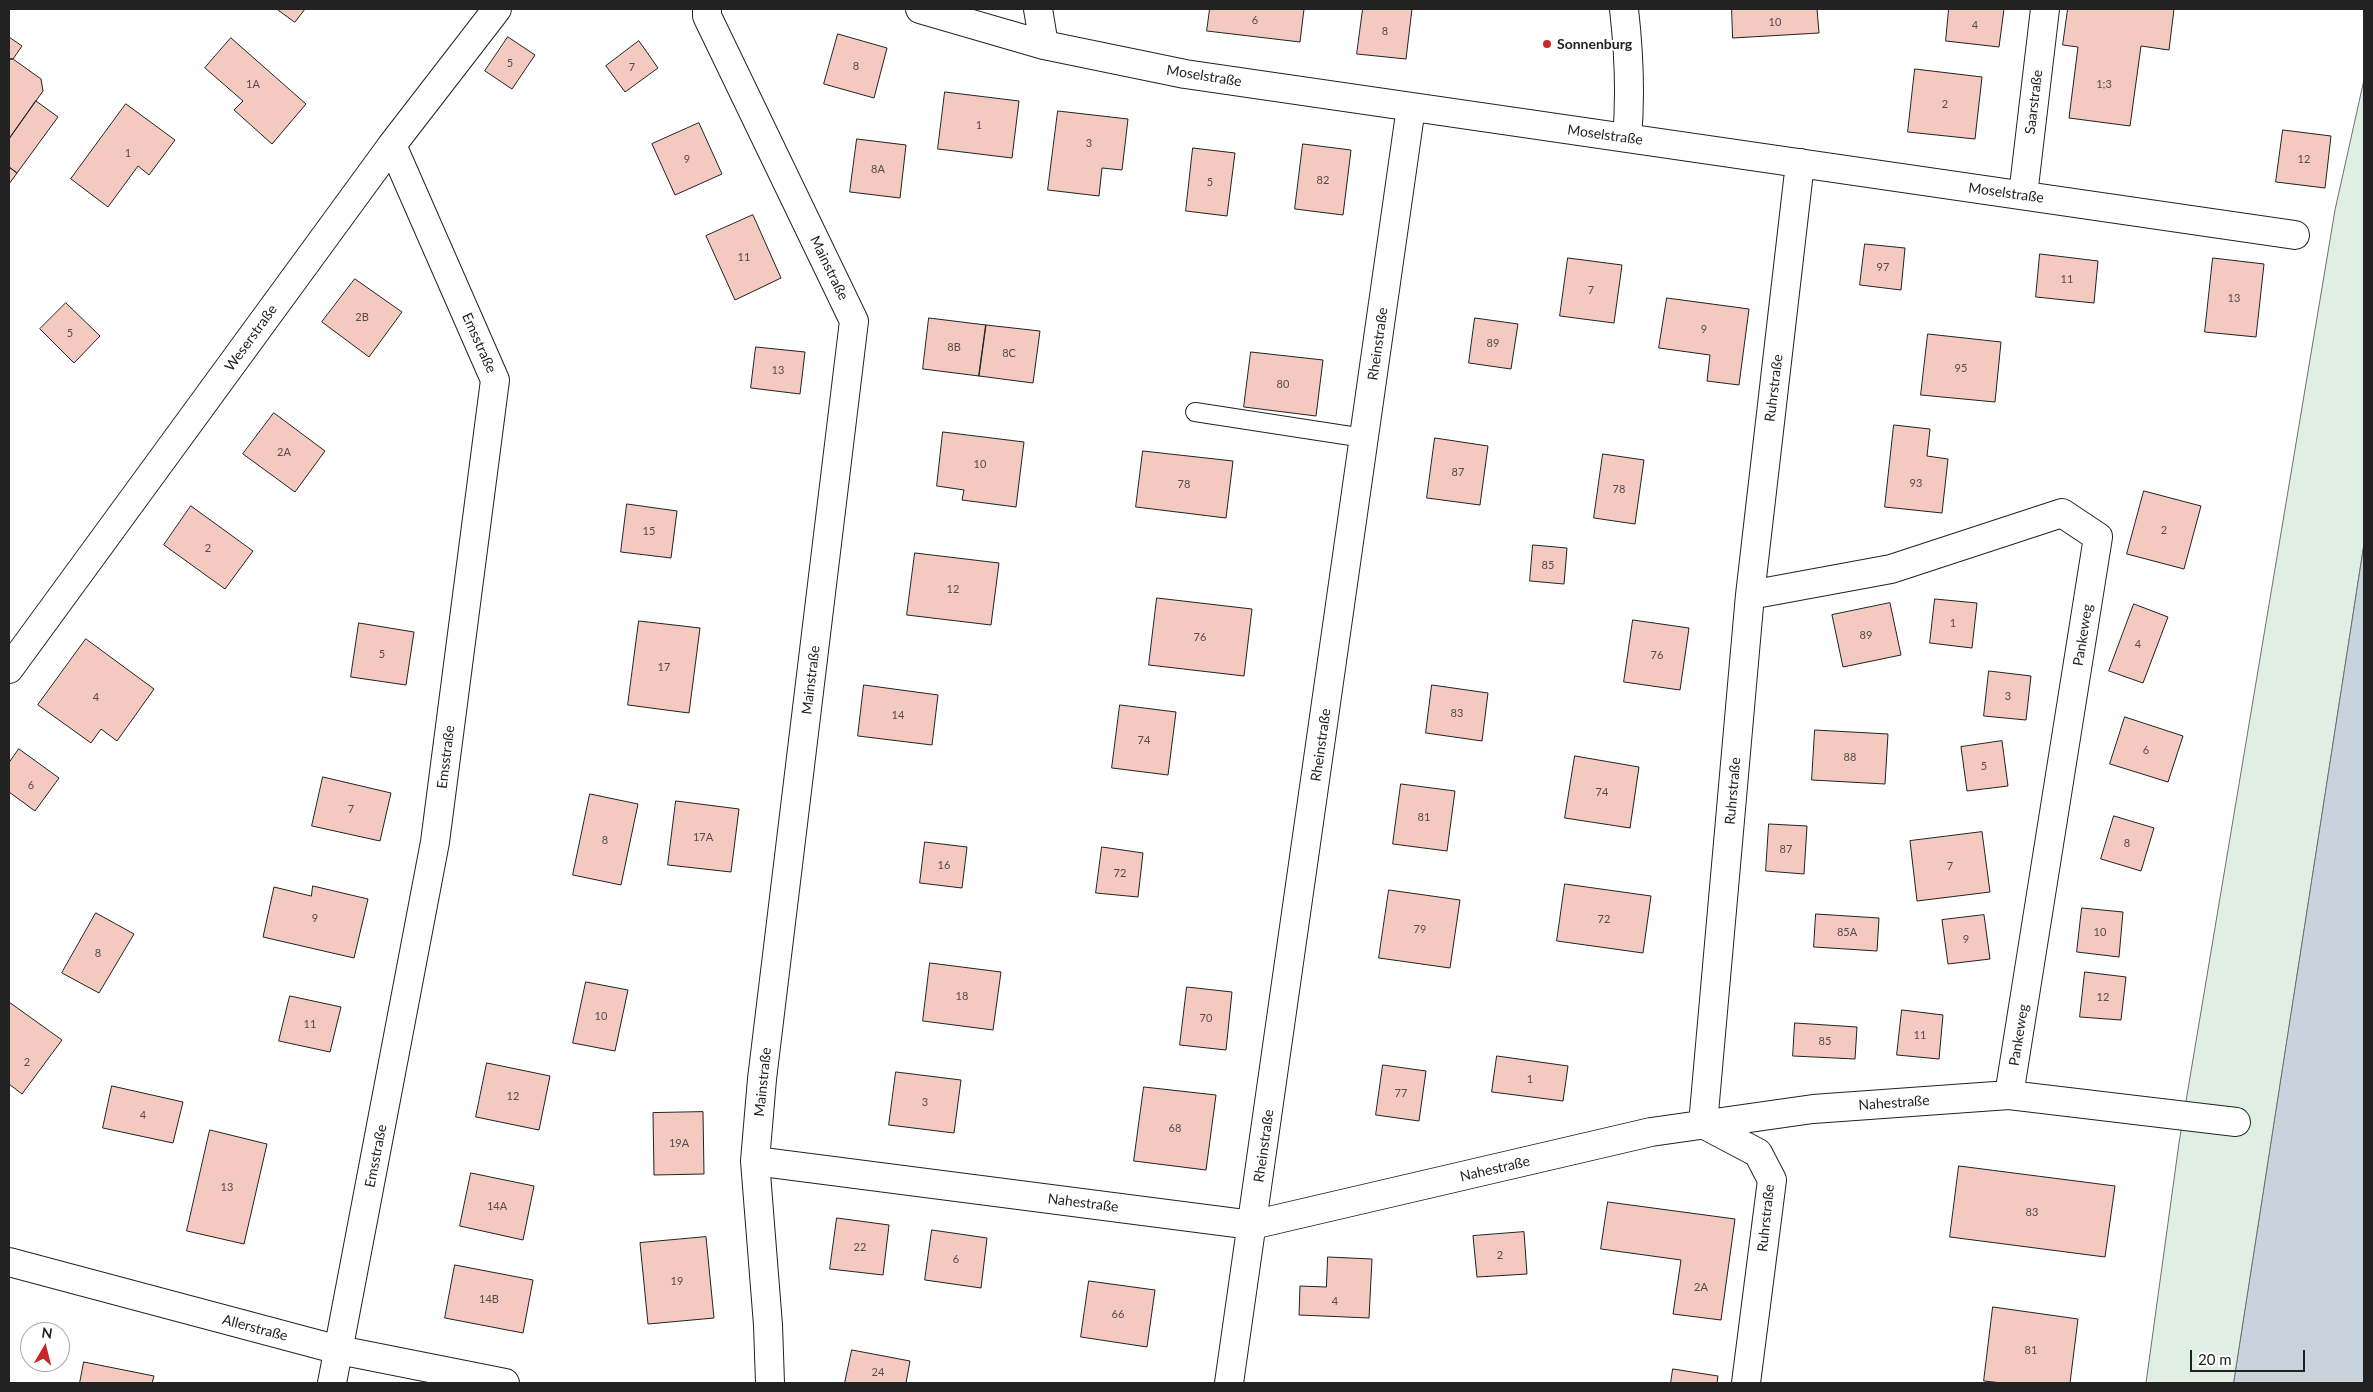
<!DOCTYPE html>
<html>
<head>
<meta charset="utf-8">
<style>
  body { margin:0 }
  #map { position:relative; width:2373px; height:1392px; overflow:hidden; background:#fff; font-family:Lato,sans-serif }
  canvas { display:block }
  .frame { position:absolute; inset:0; border:10px solid #222; pointer-events:none }
  .north { position:absolute; left:20px; top:1322px; width:50px; height:50px; box-sizing:border-box; background:#fff; border:1px solid #a7a7a7; border-radius:50%; rotate:8deg; font-size:14px; font-weight:700; line-height:20px; text-align:center; color:#222 }
  .north::after { content:''; display:block; margin:auto; width:18px; height:22px; background:#c62828; clip-path:polygon(50% 0,100% 100%,50% 72%,0 100%) }
  .scale { position:absolute; left:2190px; top:1350px; width:115px; height:22px; box-sizing:border-box; border:2px solid #222; border-top:0; padding-left:6px; font-size:15px; line-height:18px; white-space:nowrap; color:#222; -webkit-text-stroke:4px #fff; paint-order:stroke }
</style>
</head>
<body>
<div id="map">
<canvas width="2373" height="1392"></canvas>
<div class="frame"></div>
<div class="north">N</div>
<div class="scale">20 m</div>
</div>
<script>
const ctx = document.querySelector('canvas').getContext('2d');
ctx.lineJoin = 'round';
function paint(path, color) { ctx.fillStyle = color; ctx.fill(path, 'evenodd'); }
function strokePath(path, color, width, dash) { ctx.strokeStyle = color; ctx.lineWidth = width; ctx.lineCap = dash ? 'butt' : 'round'; ctx.setLineDash(dash || []); ctx.stroke(path); }
function write(font, color, halo, rows, align = 'center') {
  ctx.font = font + ' Lato,sans-serif'; ctx.lineWidth = 4; ctx.setLineDash([]); ctx.textBaseline = 'middle'; ctx.strokeStyle = halo; ctx.fillStyle = color; for (const [text, x, y, turn = 0] of rows) {
    ctx.save(); ctx.translate(x, y); ctx.rotate((+turn || 0) * Math.PI / 180); ctx.textAlign = isNaN(turn) ? turn : align; if (halo) ctx.strokeText(text, 0, 0); ctx.fillText(text, 0, 0); ctx.restore();
  }
}
const green = new Path2D(`
  M2364,80V544L2234,1383H2146L2179,1143L2335,210Z`);
paint(green, '#e0efe3');
strokePath(green, '#6f6f6f', 1);
const water = new Path2D(`
  M2364,544V1383H2234Z`);
paint(water, '#c7d3dd');
strokePath(water, '#6f6f6f', 1);
const building = new Path2D(`
  M277,9H305L295,22Z
  M1210,9H1304L1300,42L1207,31Z
  M1363,9H1412L1406,59L1357,54Z
  M1732,9H1817L1819,33L1733,38Z
  M1949,9H2004L1999,47L1946,41Z
  M2068,9H2174L2169,50L2141,46L2130,126L2069,118L2078,47L2063,45Z
  M838,34L887,48L874,98L824,84Z
  M9,37L22,46L13,59H9Z
  M508,37L535,55L512,89L485,71Z
  M231,38L306,104L272,144L234,110L243,101L205,68Z
  M639,41L658,68L625,92L606,66Z
  M9,59H13L41,79L43,91L9,139Z
  M1915,69L1982,77L1975,139L1908,132Z
  M945,92L1019,101L1012,158L938,149Z
  M36,101L58,117L17,173L9,167V139Z
  M126,104L175,140L149,175L138,166L108,207L71,179Z
  M1058,111L1128,119L1122,170L1102,168L1099,196L1048,190Z
  M699,123L722,174L675,195L652,144Z
  M2283,130L2331,136L2325,188L2276,182Z
  M857,139L906,145L900,198L850,192Z
  M1303,144L1351,150L1343,215L1295,209Z
  M1193,148L1235,153L1227,216L1186,211Z
  M9,167L17,173L9,184Z
  M753,215L781,278L735,300L706,236Z
  M1865,244L1905,248L1901,290L1860,285Z
  M2040,254L2098,261L2094,303L2036,297Z
  M1568,258L1622,265L1614,323L1560,316Z
  M2213,258L2264,264L2256,337L2205,332Z
  M355,279L402,312L369,357L322,322Z
  M1667,298L1749,309L1739,385L1707,381L1710,355L1659,348Z
  M66,303L100,336L74,363L40,329Z
  M929,318L986,325L979,376L923,369Z
  M1475,318L1518,324L1511,369L1469,363Z
  M986,325L1040,331L1033,383L979,376Z
  M1928,334L2001,342L1995,402L1921,395Z
  M756,347L805,352L800,394L751,388Z
  M1251,352L1323,360L1316,416L1244,407Z
  M274,413L325,451L295,492L243,454Z
  M1894,425L1930,429L1927,456L1948,459L1942,513L1885,507Z
  M943,432L1024,442L1016,507L962,500L964,490L937,486Z
  M1435,438L1488,446L1480,505L1427,498Z
  M1143,451L1233,461L1226,518L1136,507Z
  M1603,454L1644,460L1635,524L1594,518Z
  M2144,491L2201,506L2184,569L2127,554Z
  M627,504L677,511L671,558L621,552Z
  M191,506L253,551L225,589L164,545Z
  M1533,545L1567,548L1564,584L1530,581Z
  M915,553L999,563L991,625L907,615Z
  M1157,598L1252,609L1244,676L1149,665Z
  M1935,599L1977,603L1972,648L1930,643Z
  M1890,603L1901,655L1843,667L1832,615Z
  M2134,604L2168,617L2143,683L2109,671Z
  M1633,620L1689,628L1680,690L1624,682Z
  M639,621L700,628L689,713L628,705Z
  M359,623L414,632L406,685L351,677Z
  M86,639L154,689L117,741L101,729L91,743L38,705Z
  M1989,671L2031,676L2026,720L1984,716Z
  M864,685L938,695L932,745L858,736Z
  M1432,685L1488,693L1482,741L1426,733Z
  M1120,705L1176,712L1168,775L1112,768Z
  M2125,717L2183,736L2168,782L2110,764Z
  M1815,730L1888,734L1885,784L1812,780Z
  M2002,741L2008,786L1967,791L1961,747Z
  M19,749L59,778L35,811L9,792V763Z
  M1575,756L1639,767L1630,828L1565,818Z
  M323,777L391,793L380,841L312,826Z
  M1401,784L1455,791L1447,851L1393,844Z
  M590,794L638,804L621,885L573,875Z
  M676,801L739,809L731,872L668,865Z
  M2114,816L2154,828L2141,871L2101,859Z
  M1769,824L1807,826L1804,874L1766,871Z
  M1982,832L1990,892L1917,901L1910,841Z
  M925,842L967,847L962,888L920,883Z
  M1102,847L1143,853L1138,897L1096,893Z
  M1565,884L1651,896L1643,953L1557,941Z
  M313,886L368,899L354,958L263,937L274,887L311,896Z
  M1389,890L1460,900L1450,968L1379,958Z
  M2082,908L2123,912L2119,957L2077,952Z
  M96,913L134,934L99,993L62,973Z
  M1816,914L1879,918L1877,951L1814,947Z
  M1984,915L1990,959L1948,964L1942,920Z
  M930,963L1001,972L993,1030L923,1021Z
  M2085,972L2126,977L2121,1020L2080,1017Z
  M586,982L628,990L615,1051L573,1043Z
  M1187,987L1232,992L1226,1050L1180,1045Z
  M290,996L341,1007L330,1052L279,1041Z
  M9,1002L62,1040L22,1094L9,1084Z
  M1902,1010L1943,1015L1939,1059L1897,1055Z
  M1795,1023L1857,1027L1855,1059L1793,1056Z
  M1497,1056L1568,1066L1563,1101L1492,1092Z
  M487,1063L550,1076L539,1130L476,1117Z
  M1383,1065L1426,1071L1419,1121L1376,1115Z
  M896,1072L961,1080L954,1133L889,1125Z
  M112,1086L183,1102L173,1143L103,1128Z
  M1144,1087L1216,1095L1206,1170L1134,1161Z
  M703,1112L704,1174L654,1175L653,1113Z
  M210,1130L267,1144L244,1244L187,1231Z
  M1959,1166L2115,1186L2105,1257L1950,1237Z
  M471,1173L534,1186L523,1240L460,1226Z
  M1608,1202L1735,1219L1721,1320L1673,1314L1681,1260L1601,1249Z
  M837,1218L889,1225L883,1275L830,1269Z
  M932,1230L987,1238L981,1288L925,1280Z
  M1524,1232L1527,1274L1477,1277L1473,1236Z
  M706,1237L714,1318L648,1324L640,1243Z
  M1328,1257L1372,1259L1369,1318L1299,1315L1300,1286L1326,1287Z
  M455,1265L533,1280L523,1333L445,1318Z
  M1089,1281L1155,1290L1147,1347L1081,1337Z
  M1993,1307L2078,1319L2070,1383H2002L1984,1381Z
  M852,1350L910,1361L906,1383H845Z
  M84,1362L154,1376L152,1383H80Z
  M1673,1369L1718,1376L1717,1383H1671Z`);
paint(building, '#f3c9c0');
strokePath(building, '#222', 1);
const service = new Path2D(`
  M1195,412L1364,438`);
const minor = new Path2D(`
  M707,9V16L854,321L762,1079L755,1161L768,1325L770,1383
  M920,9L1044,45L1185,74L2295,235
  M1038,9L1044,45
  M1624,9C1629,53 1631,94 1627,138
  M2023,195L2045,9
  M1750,595L1891,569L2062,513L2098,537L2009,1095
  M9,669L392,145L497,9
  M755,1161L1252,1225L1651,1132L1813,1109L2009,1095L2236,1122
  M9,1262L339,1350L505,1383
  M332,1383L435,842L495,380L392,145
  M1229,1383L1411,107
  M1746,1383L1772,1180L1758,1153L1703,1124L1750,595L1800,163`);
strokePath(service, '#222', 20);
strokePath(minor, '#222', 30);
strokePath(service, '#fff', 18);
strokePath(minor, '#fff', 28);
for (const [x, y, r, color] of [
  [1547,44,5,"#c62828"]
]) { const dot = new Path2D(); dot.arc(x, y, r, 0, 2 * Math.PI); ctx.fillStyle = color; ctx.fill(dot); strokePath(dot, '#fff', 2); }
write('11px', '#564c4a', null, [
  ["6",1255,20],
  ["10",1775,22],
  ["4",1975,25],
  ["8",1385,31],
  ["5",510,63],
  ["8",856,66],
  ["7",632,67],
  ["1A",253,84],
  ["1;3",2104,84],
  ["2",1945,104],
  ["1",979,125],
  ["3",1089,143],
  ["1",128,153],
  ["9",687,159],
  ["12",2304,159],
  ["8A",878,169],
  ["82",1323,180],
  ["5",1210,182],
  ["11",744,257],
  ["97",1883,267],
  ["11",2067,279],
  ["7",1591,290],
  ["13",2234,298],
  ["2B",362,317],
  ["9",1704,329],
  ["5",70,333],
  ["89",1493,343],
  ["8B",954,347],
  ["8C",1009,353],
  ["95",1961,368],
  ["13",778,370],
  ["80",1283,384],
  ["2A",284,452],
  ["10",980,464],
  ["87",1458,472],
  ["93",1916,483],
  ["78",1184,484],
  ["78",1619,489],
  ["2",2164,530],
  ["15",649,531],
  ["2",208,548],
  ["85",1548,565],
  ["12",953,589],
  ["1",1953,623],
  ["89",1866,635],
  ["76",1200,637],
  ["4",2138,644],
  ["5",382,654],
  ["76",1657,655],
  ["17",664,667],
  ["3",2008,696],
  ["4",96,697],
  ["83",1457,713],
  ["14",898,715],
  ["74",1144,740],
  ["6",2146,750],
  ["88",1850,757],
  ["5",1984,766],
  ["6",31,785],
  ["74",1602,792],
  ["7",351,809],
  ["81",1424,817],
  ["17A",703,837],
  ["8",605,840],
  ["8",2127,843],
  ["87",1786,849],
  ["16",944,865],
  ["7",1950,866],
  ["72",1120,873],
  ["9",315,918],
  ["72",1604,919],
  ["79",1420,929],
  ["85A",1847,932],
  ["10",2100,932],
  ["9",1966,939],
  ["8",98,953],
  ["18",962,996],
  ["12",2103,997],
  ["10",601,1016],
  ["70",1206,1018],
  ["11",310,1024],
  ["11",1920,1035],
  ["85",1825,1041],
  ["2",27,1062],
  ["1",1530,1079],
  ["77",1401,1093],
  ["12",513,1096],
  ["3",925,1102],
  ["4",143,1115],
  ["68",1175,1128],
  ["19A",679,1143],
  ["13",227,1187],
  ["14A",497,1206],
  ["83",2032,1212],
  ["22",860,1247],
  ["2",1500,1255],
  ["6",956,1259],
  ["19",677,1281],
  ["2A",1701,1287],
  ["14B",489,1299],
  ["4",1335,1301],
  ["66",1118,1314],
  ["81",2031,1350],
  ["24",878,1372]
]);
write('bold 14px', '#222', '#fff', [
  ["Sonnenburg",1557,44]
], 'left');
write('14px', '#222', '#fff', [
  ["Moselstraße",1204,76,9],
  ["Saarstraße",2034,102,-83],
  ["Moselstraße",1605,135,8],
  ["Moselstraße",2006,193,8],
  ["Mainstraße",829,268,64],
  ["Weserstraße",251,338,-54],
  ["Emsstraße",479,343,66],
  ["Rheinstraße",1378,344,-82],
  ["Ruhrstraße",1774,388,-83],
  ["Pankeweg",2083,635,-81],
  ["Mainstraße",811,680,-83],
  ["Rheinstraße",1321,745,-82],
  ["Emsstraße",446,757,-83],
  ["Ruhrstraße",1733,791,-85],
  ["Pankeweg",2019,1035,-81],
  ["Mainstraße",763,1082,-84],
  ["Nahestraße",1894,1103,-4],
  ["Rheinstraße",1264,1146,-82],
  ["Emsstraße",376,1156,-79],
  ["Nahestraße",1495,1169,-13],
  ["Nahestraße",1083,1203,7],
  ["Ruhrstraße",1766,1218,-84],
  ["Allerstraße",255,1328,15]
]);
</script>
</body>
</html>
